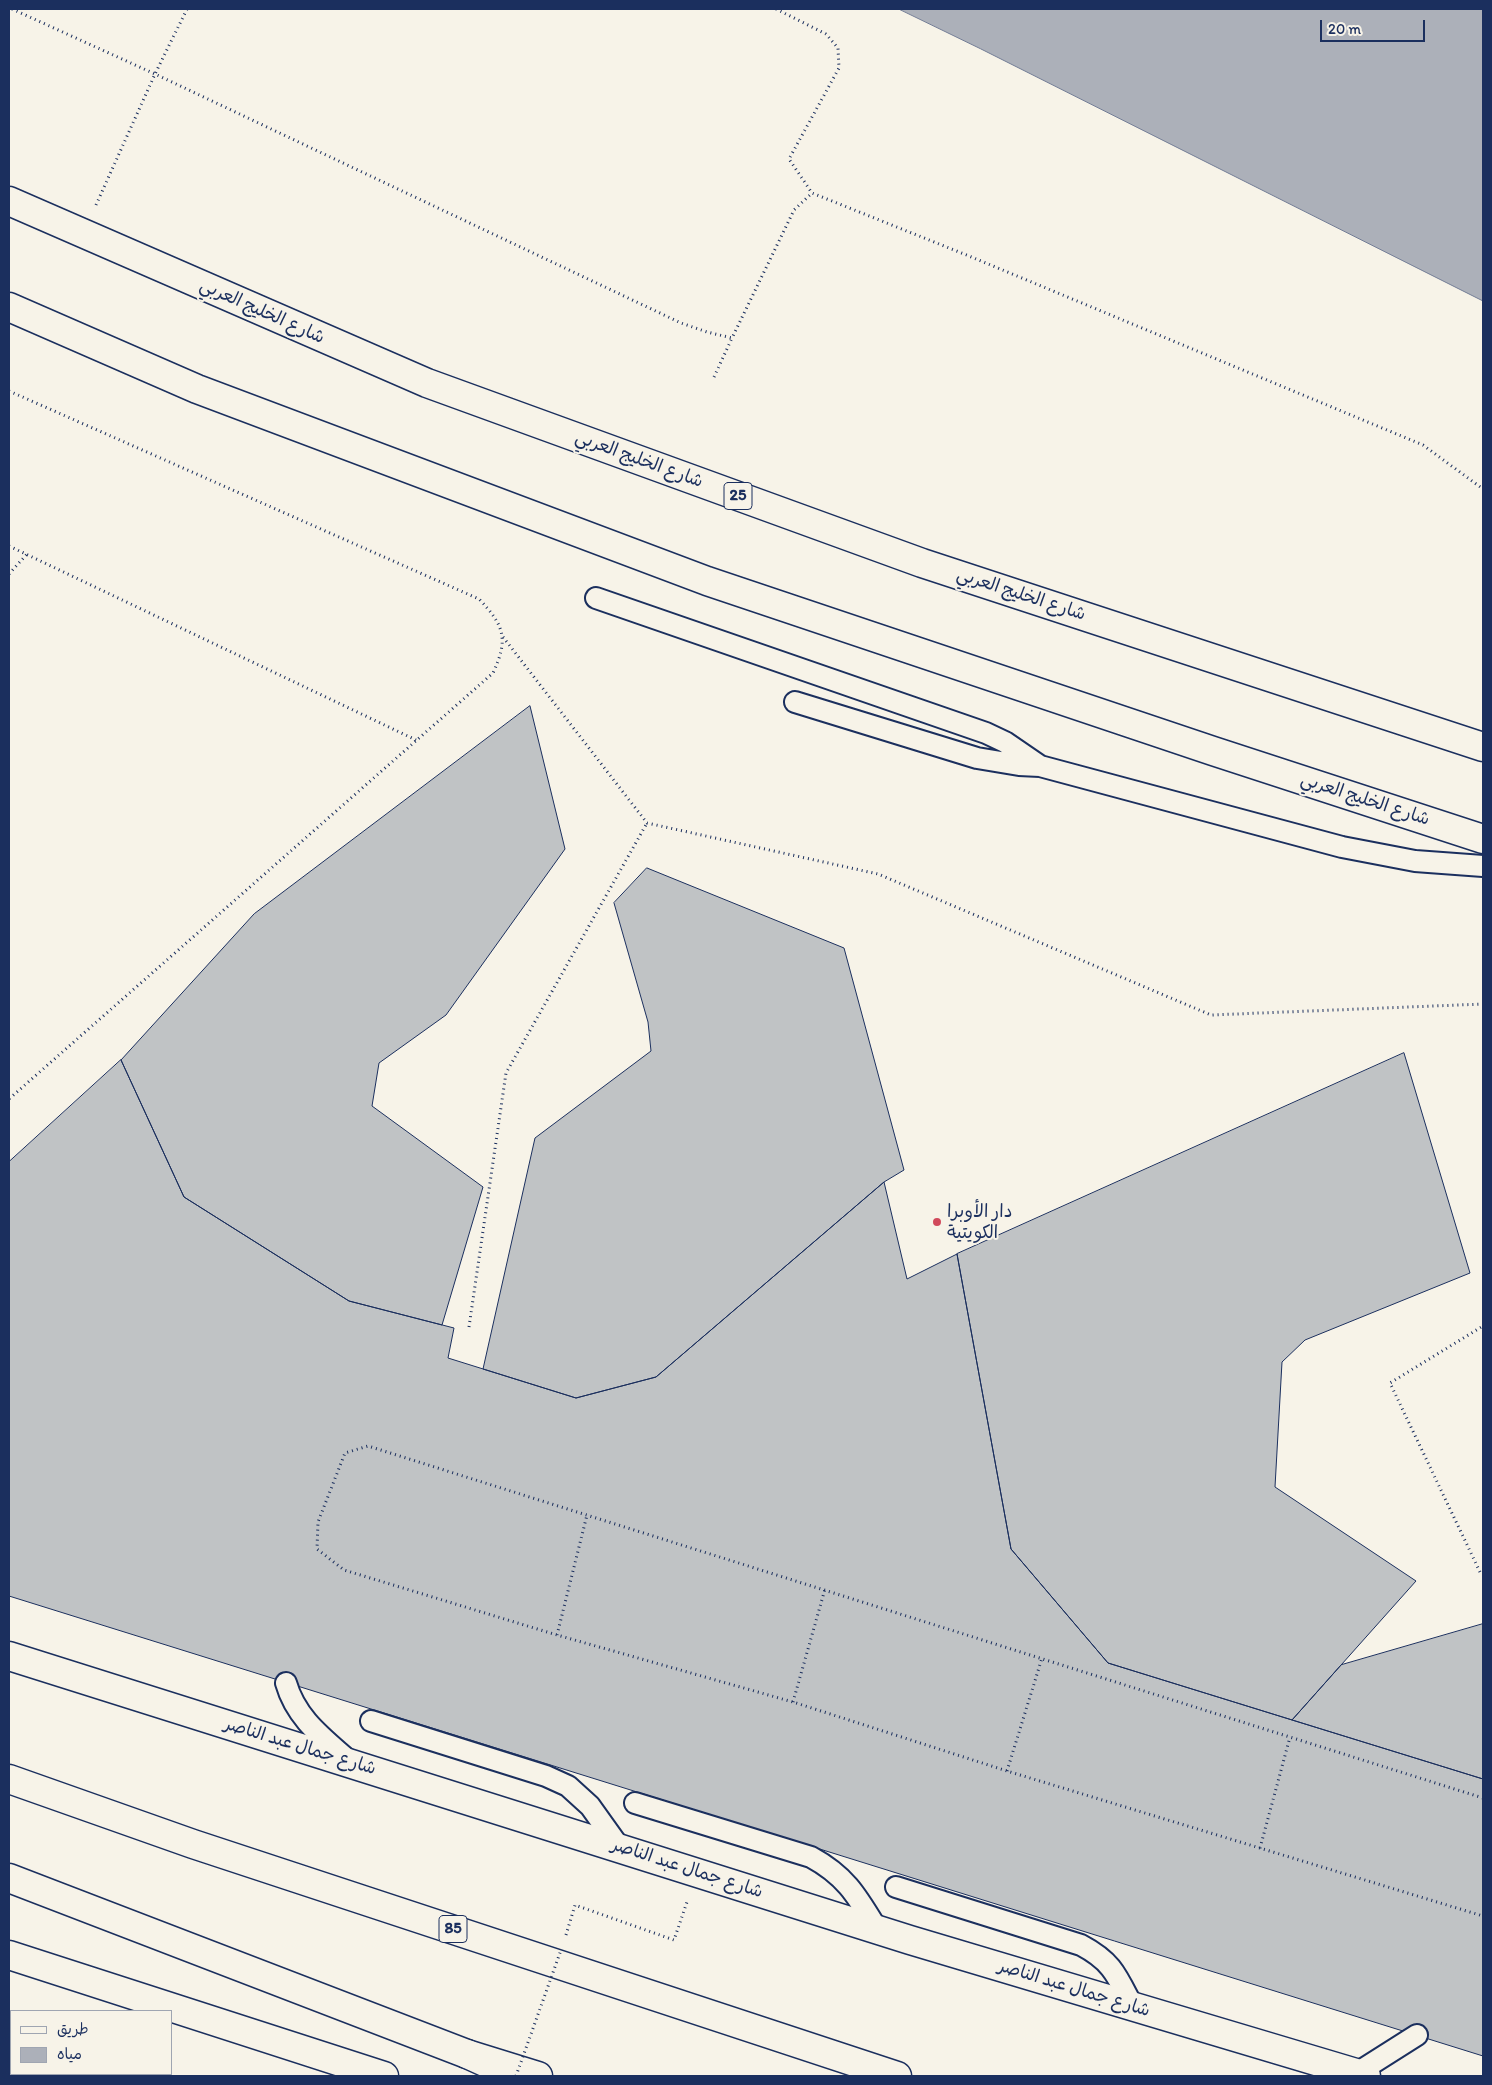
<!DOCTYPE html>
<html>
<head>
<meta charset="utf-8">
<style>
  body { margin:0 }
  #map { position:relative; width:1492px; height:2085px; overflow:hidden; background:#f7f3e8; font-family:Itim,"Playpen Sans Arabic",sans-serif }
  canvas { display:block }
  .frame { position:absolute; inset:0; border:10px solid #1b2f5e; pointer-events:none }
  .legend { position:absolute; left:10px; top:2010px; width:162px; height:65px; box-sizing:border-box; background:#f7f3e8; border:1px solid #9fa5b1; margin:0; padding:6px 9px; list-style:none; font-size:15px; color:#1b2f5e }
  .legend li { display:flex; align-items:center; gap:10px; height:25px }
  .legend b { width:25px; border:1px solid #9fa5b1 }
  .scale { position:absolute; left:1320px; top:20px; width:105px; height:22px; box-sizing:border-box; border:2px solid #1b2f5e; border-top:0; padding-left:6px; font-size:15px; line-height:18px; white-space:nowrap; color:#1b2f5e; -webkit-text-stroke:4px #f7f3e8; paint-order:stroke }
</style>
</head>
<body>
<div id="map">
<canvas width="1492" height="2085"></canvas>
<div class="frame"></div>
<ul class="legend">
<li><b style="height:6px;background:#f7f3e8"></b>طريق</li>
<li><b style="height:14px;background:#acb0b9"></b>مياه</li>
</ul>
<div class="scale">20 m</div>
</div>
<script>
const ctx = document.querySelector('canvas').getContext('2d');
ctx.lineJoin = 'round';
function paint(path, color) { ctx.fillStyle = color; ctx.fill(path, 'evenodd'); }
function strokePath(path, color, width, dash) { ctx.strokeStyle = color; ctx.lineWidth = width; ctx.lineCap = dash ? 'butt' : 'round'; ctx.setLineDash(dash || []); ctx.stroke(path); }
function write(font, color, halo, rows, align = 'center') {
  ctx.font = font + ' Itim,"Playpen Sans Arabic",sans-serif'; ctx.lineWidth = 4; ctx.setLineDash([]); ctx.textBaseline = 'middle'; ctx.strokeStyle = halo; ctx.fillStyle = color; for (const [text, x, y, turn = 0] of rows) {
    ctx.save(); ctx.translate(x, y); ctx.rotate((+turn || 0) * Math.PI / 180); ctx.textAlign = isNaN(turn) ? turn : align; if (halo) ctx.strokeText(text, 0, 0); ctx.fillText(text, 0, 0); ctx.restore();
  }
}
const water = new Path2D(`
  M899,9H1483V301L981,49Z`);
paint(water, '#acb0b9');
strokePath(water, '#727c95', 1);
const building = new Path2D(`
  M530,706L565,849L446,1015L379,1063L372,1106L483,1187L442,1325L349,1301L184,1197L121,1060L254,914Z
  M647,868L844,948L904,1170L884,1182L656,1377L576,1398L483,1369L535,1138L651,1051L648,1022L614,903Z
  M1404,1053L1470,1273L1305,1340L1282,1362L1275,1487L1416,1581L1292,1720L1108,1663L1011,1549L957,1254Z
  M121,1060L184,1197L349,1301L454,1328L448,1358L576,1398L656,1377L884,1182L907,1279L957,1254L1011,1549L1108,1663L1483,1779V2056L9,1596V1162Z
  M1483,1624V1779L1292,1720L1341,1665Z`);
paint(building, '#c0c3c5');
strokePath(building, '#1b2f5e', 1);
const service = new Path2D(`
  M596,598L986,733L1005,742L1040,766
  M795,702L977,758L1019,765L1040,766L1342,847L1415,861L1483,866
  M286,1683C296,1718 322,1737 348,1760
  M371,1721L546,1776L568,1786L590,1806L620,1848
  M635,1803L811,1857C846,1876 857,1896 877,1929
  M896,1887L1081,1945C1113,1962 1117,1976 1133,2007
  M1357,2073L1417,2035`);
const secondary = new Path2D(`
  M9,1656L910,1940L1366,2076
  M9,1955L384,2076`);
const primary = new Path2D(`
  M9,201L427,383L922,563L1483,747
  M9,307L197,389L707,581L1213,751L1483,839`);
const trunk = new Path2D(`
  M9,1779L193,1844L897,2076
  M9,1878L467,2054L489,2064`);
const motorway = new Path2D(`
  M467,2054L538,2076`);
strokePath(service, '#1b2f5e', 24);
strokePath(secondary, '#1b2f5e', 31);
strokePath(primary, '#1b2f5e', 31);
strokePath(trunk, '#1b2f5e', 31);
strokePath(motorway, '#1b2f5e', 31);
strokePath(new Path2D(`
  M12,9L155,74L681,323L707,332L732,338L794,210L812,193
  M776,9L826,34L838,48L839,68L789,159L812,193L969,256L1423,445L1483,489
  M96,205L155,74L187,9
  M714,377L732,338
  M9,391L479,599C504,625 509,639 493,673L9,1099
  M9,546L416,740
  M9,574L27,554
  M503,637L647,823L878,874L1211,1015L1483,1004
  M469,1327L506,1073L647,823
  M1480,1572L1390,1383L1483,1326
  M557,1635L587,1515
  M793,1702L825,1589
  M1007,1771L1042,1658
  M1483,1798L368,1446L345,1453L318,1522L317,1549L344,1570L557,1635L793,1702L1007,1771L1483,1916
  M1260,1848L1290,1737
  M566,1935L575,1905L674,1940L687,1902`), '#1b2f5e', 3, [1, 4]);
strokePath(service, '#f7f3e8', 20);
strokePath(secondary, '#f7f3e8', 28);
strokePath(primary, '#f7f3e8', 28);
strokePath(trunk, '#f7f3e8', 28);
strokePath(motorway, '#f7f3e8', 28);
strokePath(new Path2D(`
  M516,2076L561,1950`), '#1b2f5e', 3, [1, 4]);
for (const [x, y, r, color] of [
  [937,1222,5,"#d1495b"]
]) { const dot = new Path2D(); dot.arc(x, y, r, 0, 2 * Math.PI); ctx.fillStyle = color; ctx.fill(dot); strokePath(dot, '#f7f3e8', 2); }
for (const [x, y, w] of [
  [738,496,28],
  [453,1929,28]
]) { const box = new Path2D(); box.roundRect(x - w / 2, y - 13.5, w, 27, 4); ctx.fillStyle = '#f7f3e8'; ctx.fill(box); strokePath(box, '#1b2f5e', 1); }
write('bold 16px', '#1b2f5e', null, [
  ["25",738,496],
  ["85",453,1929]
]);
write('18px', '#1b2f5e', '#f7f3e8', [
  ["شارع الخليج العربي",262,312,24],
  ["شارع الخليج العربي",639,460,20],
  ["شارع الخليج العربي",1021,595,18],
  ["شارع الخليج العربي",1365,800,18],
  ["شارع جمال عبد الناصر",300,1747,17],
  ["شارع جمال عبد الناصر",687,1869,18],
  ["شارع جمال عبد الناصر",1074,1989,17]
]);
write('18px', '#1b2f5e', '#f7f3e8', [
  ["دار الأوبرا",947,1212],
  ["الكويتية",947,1233]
], 'left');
</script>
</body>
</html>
